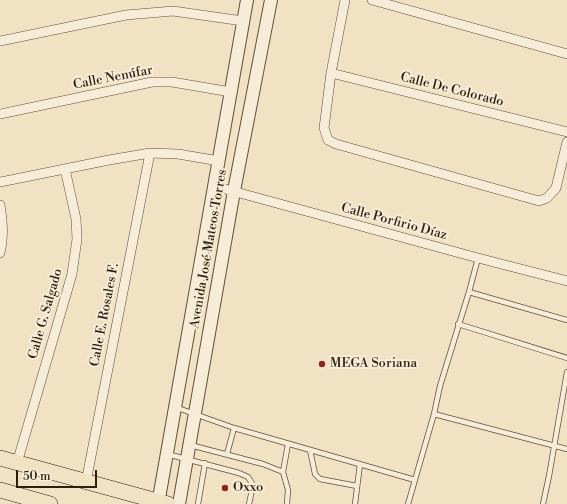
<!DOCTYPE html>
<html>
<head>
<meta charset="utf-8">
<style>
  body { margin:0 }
  #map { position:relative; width:567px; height:504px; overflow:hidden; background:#f1e2c3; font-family:"Libre Bodoni",serif }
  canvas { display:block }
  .scale { position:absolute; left:16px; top:470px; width:81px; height:18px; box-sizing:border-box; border:2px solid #2e1f0d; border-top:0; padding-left:5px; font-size:12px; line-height:14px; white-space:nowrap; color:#2e1f0d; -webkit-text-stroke:3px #f6ecd8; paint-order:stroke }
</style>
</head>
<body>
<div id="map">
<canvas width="567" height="504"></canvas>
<div class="scale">50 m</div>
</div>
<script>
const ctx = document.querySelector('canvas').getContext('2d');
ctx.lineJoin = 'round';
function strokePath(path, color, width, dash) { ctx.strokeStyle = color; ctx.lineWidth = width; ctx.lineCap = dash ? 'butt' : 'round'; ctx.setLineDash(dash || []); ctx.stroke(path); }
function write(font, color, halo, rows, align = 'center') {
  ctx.font = font + ' "Libre Bodoni",serif'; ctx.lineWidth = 4; ctx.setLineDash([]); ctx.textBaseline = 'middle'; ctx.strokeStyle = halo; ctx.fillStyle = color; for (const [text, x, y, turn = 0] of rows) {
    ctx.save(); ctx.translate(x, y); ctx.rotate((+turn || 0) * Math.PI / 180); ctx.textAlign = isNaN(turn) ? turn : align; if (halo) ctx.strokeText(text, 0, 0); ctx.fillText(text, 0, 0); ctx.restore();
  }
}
const service = new Path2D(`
  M469,292L567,320
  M458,324L567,358
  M175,407L234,428L415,480
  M434,414L567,449
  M190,445L263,464L283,472L288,490L287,504
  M310,450L315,474L320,479L357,486
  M167,454L239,473L248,477L253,485L249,504
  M227,454L234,428
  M283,472L288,444
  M198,504L205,463
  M355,504L360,464
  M408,504L434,414L440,386L469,292L478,258
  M543,504L549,476L567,372`);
const minor = new Path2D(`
  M345,0L331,73L324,128L328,140L336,144L539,201L547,198L556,188L567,142
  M372,0L567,54
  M0,41L126,15L173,11L243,21
  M331,73L567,132
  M0,114L152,82H172L231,92
  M0,182L109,160L150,153L178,154L219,161
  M214,186L478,258L567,281
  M0,205C3,221 4,237 0,253
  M17,463L72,274L77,239L76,219L65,169
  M86,482L150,153`);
const tertiary = new Path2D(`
  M158,504L247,0
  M179,504L234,191L271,0`);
const primary = new Path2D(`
  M0,458L168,504
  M0,490L50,504`);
strokePath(service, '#5f503a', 6);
strokePath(minor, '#5f503a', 10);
strokePath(tertiary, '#5f503a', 14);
strokePath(primary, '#2e1f0d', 16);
strokePath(service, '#f6ecd8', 4.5);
strokePath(minor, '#f6ecd8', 9);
strokePath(tertiary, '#f6ecd8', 12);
strokePath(primary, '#f1e2c3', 15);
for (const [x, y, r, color] of [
  [322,364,4,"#8f2418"],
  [225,488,4,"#8f2418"]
]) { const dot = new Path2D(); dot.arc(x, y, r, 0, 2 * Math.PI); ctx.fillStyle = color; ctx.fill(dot); strokePath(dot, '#f6ecd8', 1.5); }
write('13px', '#2e1f0d', '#f6ecd8', [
  ["Calle Nenúfar",113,78,-11],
  ["Calle De Colorado",452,90,14],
  ["Calle Porfirio Díaz",394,222,15],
  ["Avenida José Mateos Torres",209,249,-80],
  ["Calle G. Salgado",46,314,-74],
  ["Calle E. Rosales F.",105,315,-79]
]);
write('13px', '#2e1f0d', '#f6ecd8', [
  ["MEGA Soriana",330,364],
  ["Oxxo",233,488]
], 'left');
</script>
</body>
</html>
